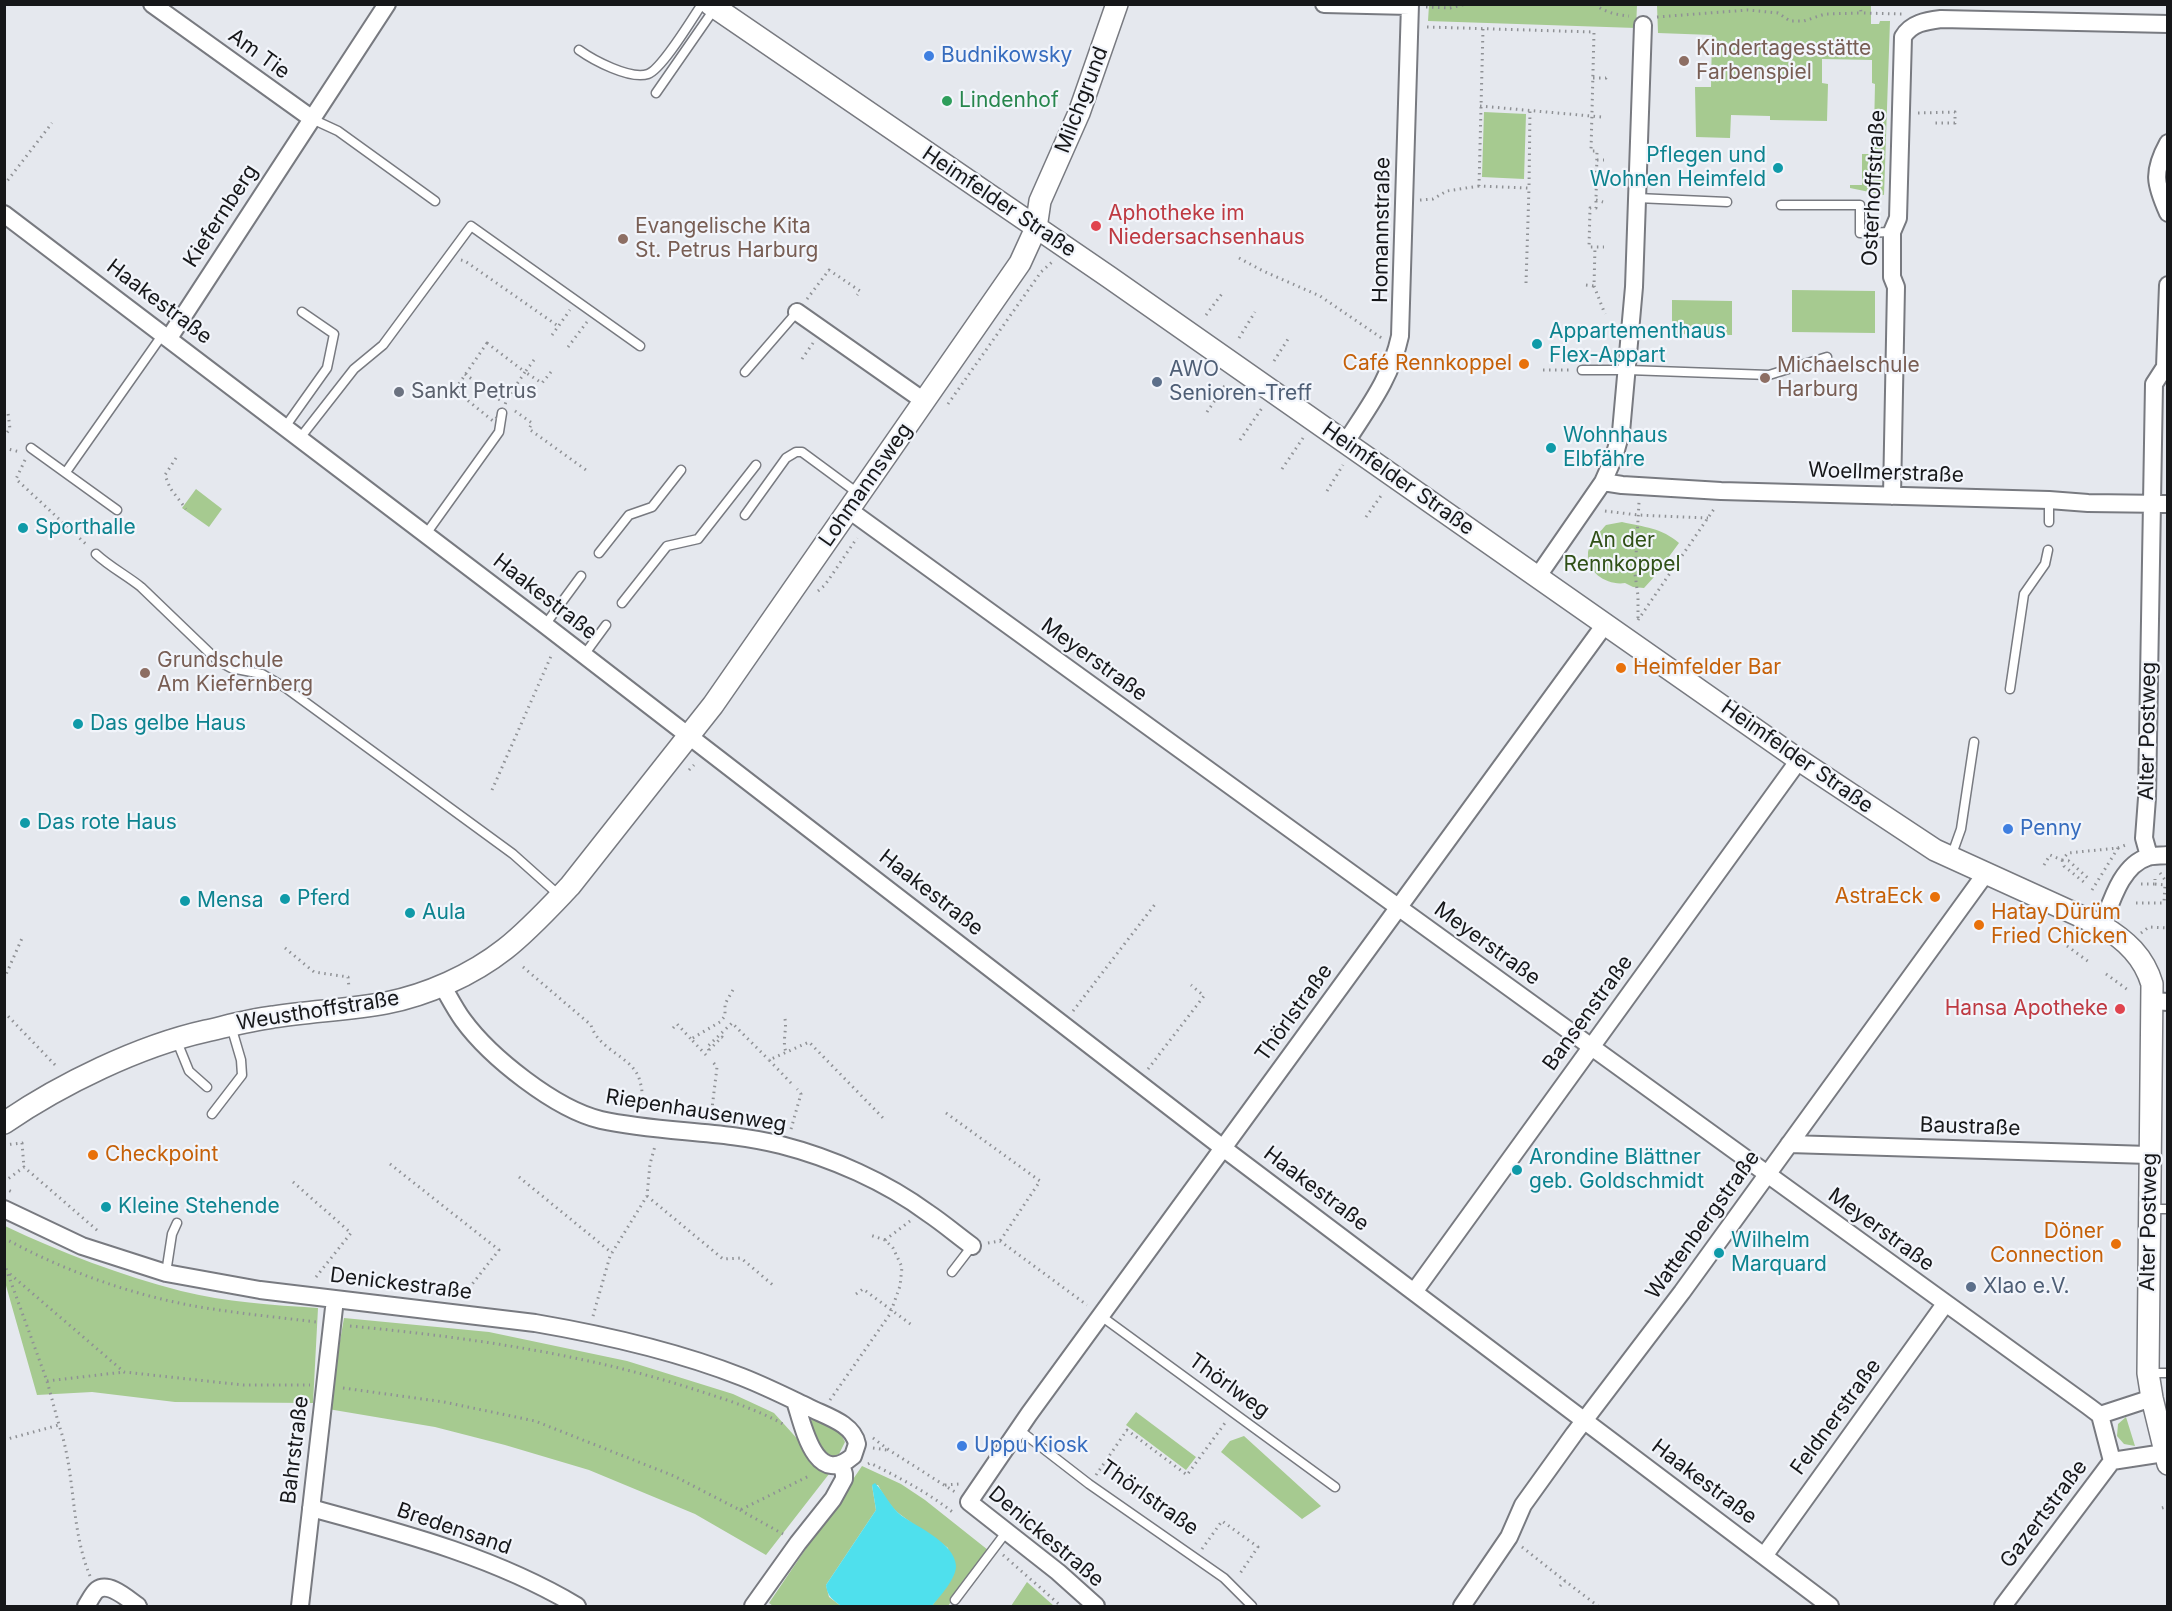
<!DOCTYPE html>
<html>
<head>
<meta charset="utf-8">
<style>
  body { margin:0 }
  #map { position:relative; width:2172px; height:1611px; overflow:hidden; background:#e5e8ee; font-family:Inter,sans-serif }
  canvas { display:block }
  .frame { position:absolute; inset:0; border:6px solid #161719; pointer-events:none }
</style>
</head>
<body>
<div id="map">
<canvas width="2172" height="1611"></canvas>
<div class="frame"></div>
</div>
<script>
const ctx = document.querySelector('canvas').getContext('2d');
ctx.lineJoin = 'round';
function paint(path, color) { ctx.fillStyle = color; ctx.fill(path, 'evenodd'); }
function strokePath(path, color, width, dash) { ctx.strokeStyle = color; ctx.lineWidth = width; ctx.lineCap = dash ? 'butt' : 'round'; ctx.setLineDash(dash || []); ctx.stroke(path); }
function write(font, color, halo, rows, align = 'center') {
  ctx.font = font + ' Inter,sans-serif'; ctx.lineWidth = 4.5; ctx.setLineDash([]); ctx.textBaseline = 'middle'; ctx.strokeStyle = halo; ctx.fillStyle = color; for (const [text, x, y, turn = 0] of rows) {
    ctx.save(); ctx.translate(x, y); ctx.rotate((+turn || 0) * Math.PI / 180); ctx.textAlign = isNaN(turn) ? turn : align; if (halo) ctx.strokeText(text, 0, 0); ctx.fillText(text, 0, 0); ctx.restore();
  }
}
paint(new Path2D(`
  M1429,5H1637L1636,28L1428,21Z
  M1657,5H1871V24H1879L1880,21H1890L1884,195L1850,188V185H1862V154H1871V131H1874L1875,84L1872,83V60L1822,59V83L1828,84L1827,121L1770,120V116L1731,115L1730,138L1696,137L1695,87H1711L1712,35L1658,33Z
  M1484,112L1526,114L1524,179L1482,177Z
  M1792,290L1875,291V333L1792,332Z
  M1672,300L1732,301V335L1672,334Z
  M196,489L222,509L209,527L182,508Z
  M1622,522C1644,527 1662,528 1679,543L1654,577L1644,588L1633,587L1625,583C1609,586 1586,573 1588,554C1588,544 1600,532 1606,525Z
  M5,1226C62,1253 120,1275 181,1291C226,1302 272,1305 318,1308L313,1403L175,1402L92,1392L37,1395L5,1282Z
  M344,1318L489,1332L627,1361L733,1394L774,1413L829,1474L766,1555L695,1514L589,1470L505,1445L435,1427L328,1409Z
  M1136,1412L1196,1457L1186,1470L1126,1425Z
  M813,1417C824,1419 841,1431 845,1442L839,1454L832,1457L821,1453L810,1423Z
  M2126,1417L2135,1446L2124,1444L2117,1436L2118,1424Z
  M1244,1436L1321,1506L1302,1519L1221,1452L1230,1441Z
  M862,1466L901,1484L925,1500L988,1550L948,1606H932L952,1577L948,1548C933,1536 916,1527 901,1515C891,1508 884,1496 878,1485H872L876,1510L826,1585L829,1597L841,1606H773L769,1603Z
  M1027,1582L1054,1606H1011Z`), '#a6ca90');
paint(new Path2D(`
  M875,1483C885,1493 890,1507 902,1516C917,1527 955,1543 956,1566C956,1579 940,1596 932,1606H841C833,1600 827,1596 826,1585L876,1510L872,1485Z`), '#4fe0ed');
const service = new Path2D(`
  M579,50C593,60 630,80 648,74C662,69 692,19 702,4
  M656,93L715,8
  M312,119L338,131L435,201
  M1637,198L1727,202
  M1781,205H1860V233L1892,232
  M1582,370H1628L1769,375L1827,357
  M745,372L797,312
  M285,427L327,368L334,334L302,312
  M300,438L354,369L383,345L471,226L640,346
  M31,448L117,510
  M66,472L163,334
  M2049,500V522
  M745,515L786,458L796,452H802L859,494
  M426,534L499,432L502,413
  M599,553L629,515L652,507L681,470
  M96,554C110,567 126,575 141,587L218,661L231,668L262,674L286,688L513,854L560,896
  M622,603L667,546L698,539L756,465
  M545,625L581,576
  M584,655L606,625
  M2010,689L2024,594L2045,564L2048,550
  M1951,857L1961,829L1974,742
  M176,1039L189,1071L207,1087
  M212,1114L242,1075L241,1060L231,1026
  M2149,1209H2168
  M952,1272L972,1246
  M166,1273L172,1234L177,1223
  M1101,1316L1335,1487
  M2148,1373H2168
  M1018,1429L1089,1484L1224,1578L1252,1606
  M955,1600L1007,1531`);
const minor = new Path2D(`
  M152,4L311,118
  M1324,4L1410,6
  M2168,143C2152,172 2155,184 2168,213
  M4,214L545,625L1223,1148L1830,1606
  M797,312L924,401
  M169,338L387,4
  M1346,442C1369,406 1391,378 1400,336L1410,4
  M1603,482L1622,485L1721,491L2049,500L2088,503L2168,504
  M1892,496L1896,287L1892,277V232L1898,218L1903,37C1911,23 1926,21 1941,19L2168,24
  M849,510L2088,1406L2100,1415L2152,1398
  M1538,576L1603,482L1614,457L1621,432L1634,287L1643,25
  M2149,856L2144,838L2147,798L2154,384L2165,367L2168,285
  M2102,926C2111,903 2121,865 2148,857C2154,855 2162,856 2168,855
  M442,985C449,997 455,1009 463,1020C490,1057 555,1109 601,1120C660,1133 722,1130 781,1145C832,1158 886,1182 928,1213C943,1223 957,1235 972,1246
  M2152,1001L2168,1002
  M1789,1144L2149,1155
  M4,1209L82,1246L166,1273L260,1290L535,1323C605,1335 676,1351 742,1377C765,1386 787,1397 808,1407C825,1416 853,1423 857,1444L853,1456C815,1489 803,1425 795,1401
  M1414,1292L1799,760
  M2100,1415L2112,1461
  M311,1508C403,1533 495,1557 577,1606
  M1764,1556L1945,1304
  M86,1606C89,1602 93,1593 97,1590C109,1581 129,1600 138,1606
  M300,1606L335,1299
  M753,1606L798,1543L833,1499L844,1479V1474L841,1464
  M1096,1606L1058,1572L969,1502L1029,1414L1606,623
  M1462,1606L1509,1537L1523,1505L1574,1434L1682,1292L1986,873
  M2003,1606L2112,1461L2164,1453`);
const tertiary = new Path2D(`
  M710,4L1109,277L1799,760L1935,850L2102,926C2126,940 2144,957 2152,984L2148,1373L2152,1398L2168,1464
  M4,1123C61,1084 139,1046 206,1031C228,1026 250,1020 273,1017C310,1011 348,1010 386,1003C427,995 472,975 505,949C529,930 549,908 570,886L713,705L1020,263L1036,228L1040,201L1079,113L1117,4`);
strokePath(service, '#787a80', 11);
strokePath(minor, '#787a80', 20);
strokePath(tertiary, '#787a80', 24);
strokePath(new Path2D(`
  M1595,4C1603,12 1618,15 1629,16
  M1860,4L1861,13L1902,14
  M1426,7L1450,8L1466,4
  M1657,17L1748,10L1778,13L1790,21H1804L1825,14L1861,13
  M1427,27L1594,32L1591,151H1597L1596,200V208H1590L1589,247H1604
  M1483,29L1479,186L1529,188L1530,109
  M1593,78H1606L1609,74
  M1480,106L1602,117
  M1918,113L1955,112V123H1931
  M1597,160H1604
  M4,185L52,123
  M1420,200L1433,199L1447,191L1479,186
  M1596,200L1603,202
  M1239,258L1263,271L1320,296L1383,339
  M461,260L465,261L558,326
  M1526,283L1529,188
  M1586,285L1594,286L1595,247
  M1594,286L1605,314
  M807,299L829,270L860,291L857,295
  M1206,315L1224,291
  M552,335L570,310
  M1239,338L1255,312
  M487,343L525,372L507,399L502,413L493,421L466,399L456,388Z
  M568,347L587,322
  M802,359L813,343
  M534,360L525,372L542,383L551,372
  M1274,361L1290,336
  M1543,370H1569
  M465,374L500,400
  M948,404L1041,272L1052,262
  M4,410L8,413L10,429L4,436
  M515,411L532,423L529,429L586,470
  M1207,412L1226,384
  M1240,440L1262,408
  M4,448L20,452
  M176,458L165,475L170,488L186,509
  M25,460L16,479L88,546
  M1282,469L1303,438
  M1327,491L1343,465
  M1605,511L1638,515L1708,518
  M1366,517L1383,493
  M818,591L825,585L857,538
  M1638,618V596L1635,574L1639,502
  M1638,620L1714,509
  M689,770L694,765
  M492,790L552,654
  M2062,860L2064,866L2085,883
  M2062,860L2069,861L2088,878
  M2044,865L2050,855L2062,860L2068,853L2118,848L2128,844
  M2160,873L2168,884
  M2141,884H2155V879
  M2155,884L2165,885L2164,903
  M2092,890L2118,848
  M2136,903H2168
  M2141,933L2149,927L2168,928
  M2067,946L2089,962
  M285,948L314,972L348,977L349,988
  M523,967L591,1025C598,1048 624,1054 636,1072C642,1081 643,1098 643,1109
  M2106,974L2128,990
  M4,979L23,936
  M1073,1011L1156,903
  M4,1012L58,1068
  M785,1019C787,1030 782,1042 786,1052
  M673,1028L677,1024L691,1039
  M709,1050L707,1047L732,1023L769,1060
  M709,1050L722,1037L725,1040
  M706,1055L691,1039L720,1022L725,1016V1004L734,988
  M1148,1069L1204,996L1191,985
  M791,1083L769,1060L809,1042L886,1121
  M946,1113L1040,1181L1000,1241
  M711,1117L717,1067L712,1061
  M791,1129L801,1094L797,1089
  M4,1145L22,1143L24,1167
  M390,1164L499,1250L462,1297
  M519,1177L612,1253
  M4,1182L24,1167L98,1231
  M293,1182L351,1233L316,1277
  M4,1188L12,1192
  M647,1196L723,1259L741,1258L774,1286
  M4,1238C62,1270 129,1294 194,1306C234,1313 276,1317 316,1322
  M885,1240L910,1221
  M988,1243L1000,1241L1087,1305
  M4,1263L47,1381L59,1425
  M10,1274L124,1372L243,1385H310
  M856,1294L863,1289L913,1326
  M593,1316L610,1256L647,1196L650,1164L655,1146
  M350,1326C465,1337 580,1353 690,1388C721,1398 754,1408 783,1424
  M47,1381L124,1372
  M343,1388L444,1402L535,1421L674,1476L740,1510L811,1475
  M830,1400L890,1314L900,1286L902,1267L893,1248L885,1240L870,1235
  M873,1438L889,1450L955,1492
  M4,1440L59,1425C76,1474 70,1528 90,1576
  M873,1448L887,1450
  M868,1464L870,1463C900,1478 929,1493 955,1514
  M1096,1475L1127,1430L1187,1475L1225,1423
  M945,1485L959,1484
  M2162,1508L2168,1506
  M740,1510L783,1534
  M1522,1547L1565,1581
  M1202,1549L1222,1521L1258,1547L1239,1575
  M1003,1555L1061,1606
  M1560,1586L1565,1581L1598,1606`), '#8f9195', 3, [1.5, 4.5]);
strokePath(service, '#fff', 8);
strokePath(minor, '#fff', 16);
strokePath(tertiary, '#fff', 21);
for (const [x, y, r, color] of [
  [929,56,6,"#3f7fe0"],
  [1684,61,6,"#8d6e63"],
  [947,101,6,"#2e9e5b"],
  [1778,168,6,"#0f9aa8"],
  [1096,226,6,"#e0444e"],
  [623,239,6,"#8d6e63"],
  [1537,344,6,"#0f9aa8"],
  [1524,364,6,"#e8710a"],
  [1765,378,6,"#8d6e63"],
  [1157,382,6,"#5c6f8a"],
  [399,392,6,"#6b7280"],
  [1551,448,6,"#0f9aa8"],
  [23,528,6,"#0f9aa8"],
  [1621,668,6,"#e8710a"],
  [145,673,6,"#8d6e63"],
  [78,724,6,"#0f9aa8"],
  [25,823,6,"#0f9aa8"],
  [2008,829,6,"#3f7fe0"],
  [1935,897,6,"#e8710a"],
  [285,899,6,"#0f9aa8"],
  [185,901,6,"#0f9aa8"],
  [410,913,6,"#0f9aa8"],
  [1979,925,6,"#e8710a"],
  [2120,1009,6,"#e0444e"],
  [93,1155,6,"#e8710a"],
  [1517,1170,6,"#0f9aa8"],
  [106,1207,6,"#0f9aa8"],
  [2116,1244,6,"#e8710a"],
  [1719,1253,6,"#0f9aa8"],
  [1971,1287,6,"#5c6f8a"],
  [962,1446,6,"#3f7fe0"]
]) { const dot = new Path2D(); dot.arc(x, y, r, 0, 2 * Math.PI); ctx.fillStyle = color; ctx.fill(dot); strokePath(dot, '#f2f5fb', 2); }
write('21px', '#785e54', '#f2f5fb', [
  ["Kindertagesstätte",1696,49],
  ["Farbenspiel",1696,73],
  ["Evangelische Kita",635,227],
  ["St. Petrus Harburg",635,251],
  ["Michaelschule",1777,366],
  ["Harburg",1777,390],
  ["Grundschule",157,661],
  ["Am Kiefernberg",157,685]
], 'left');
write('21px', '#161719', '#f2f5fb', [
  ["Am Tie",259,54,36],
  ["Milchgrund",1082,100,-69],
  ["Osterhoffstraße",1874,188,-87],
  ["Heimfelder Straße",999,202,34],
  ["Kiefernberg",221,216,-57],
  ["Homannstraße",1382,230,-89],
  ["Haakestraße",159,302,37],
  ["Woellmerstraße",1886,473,2],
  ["Heimfelder Straße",1398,479,35],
  ["Lohmannsweg",866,485,-55],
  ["Haakestraße",545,597,38],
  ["Meyerstraße",1094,660,36],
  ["Alter Postweg",2148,731,-89],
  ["Heimfelder Straße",1797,757,35],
  ["Haakestraße",931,893,38],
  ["Meyerstraße",1487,944,36],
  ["Weusthoffstraße",318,1011,-9],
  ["Thörlstraße",1294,1013,-54],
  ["Bansenstraße",1588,1013,-54],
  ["Riepenhausenweg",696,1111,9],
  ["Baustraße",1970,1127,2],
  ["Haakestraße",1316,1189,37],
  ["Alter Postweg",2149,1222,-89],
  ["Wattenbergstraße",1703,1225,-54],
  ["Meyerstraße",1881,1230,36],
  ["Denickestraße",401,1284,7],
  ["Thörlweg",1229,1386,36],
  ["Feldnerstraße",1836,1417,-54],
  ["Bahrstraße",295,1450,-83],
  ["Haakestraße",1704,1482,37],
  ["Thörlstraße",1149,1498,35],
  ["Gazertstraße",2044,1514,-53],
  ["Bredensand",454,1529,19],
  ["Denickestraße",1046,1537,40]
]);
write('21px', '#366cbe', '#f2f5fb', [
  ["Budnikowsky",941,56],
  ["Penny",2020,829],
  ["Uppu Kiosk",974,1446]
], 'left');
write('21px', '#27864d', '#f2f5fb', [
  ["Lindenhof",959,101]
], 'left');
write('21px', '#0d838f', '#f2f5fb', [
  ["Pflegen und",1766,156,"right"],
  ["Wohnen Heimfeld",1766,180,"right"],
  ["Appartementhaus",1549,332],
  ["Flex-Appart",1549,356],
  ["Wohnhaus",1563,436],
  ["Elbfähre",1563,460],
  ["Sporthalle",35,528],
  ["Das gelbe Haus",90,724],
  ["Das rote Haus",37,823],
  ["Pferd",297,899],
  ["Mensa",197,901],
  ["Aula",422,913],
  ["Arondine Blättner",1529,1158],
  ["geb. Goldschmidt",1529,1182],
  ["Kleine Stehende",118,1207],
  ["Wilhelm",1731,1241],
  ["Marquard",1731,1265]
], 'left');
write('21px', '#be3a42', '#f2f5fb', [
  ["Aphotheke im",1108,214],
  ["Niedersachsenhaus",1108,238],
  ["Hansa Apotheke",2108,1009,"right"]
], 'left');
write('21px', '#c56008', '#f2f5fb', [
  ["Café Rennkoppel",1512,364],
  ["Heimfelder Bar",1633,668,"left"],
  ["AstraEck",1923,897],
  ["Hatay Dürüm",1991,913,"left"],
  ["Fried Chicken",1991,937,"left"],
  ["Checkpoint",105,1155,"left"],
  ["Döner",2104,1232],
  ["Connection",2104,1256]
], 'right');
write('21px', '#4e5e75', '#f2f5fb', [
  ["AWO",1169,370],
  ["Senioren-Treff",1169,394],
  ["Xlao e.V.",1983,1287]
], 'left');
write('21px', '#5b616d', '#f2f5fb', [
  ["Sankt Petrus",411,392]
], 'left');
write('21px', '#305017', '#f2f5fb', [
  ["An der",1622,541],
  ["Rennkoppel",1622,565]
]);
</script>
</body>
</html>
